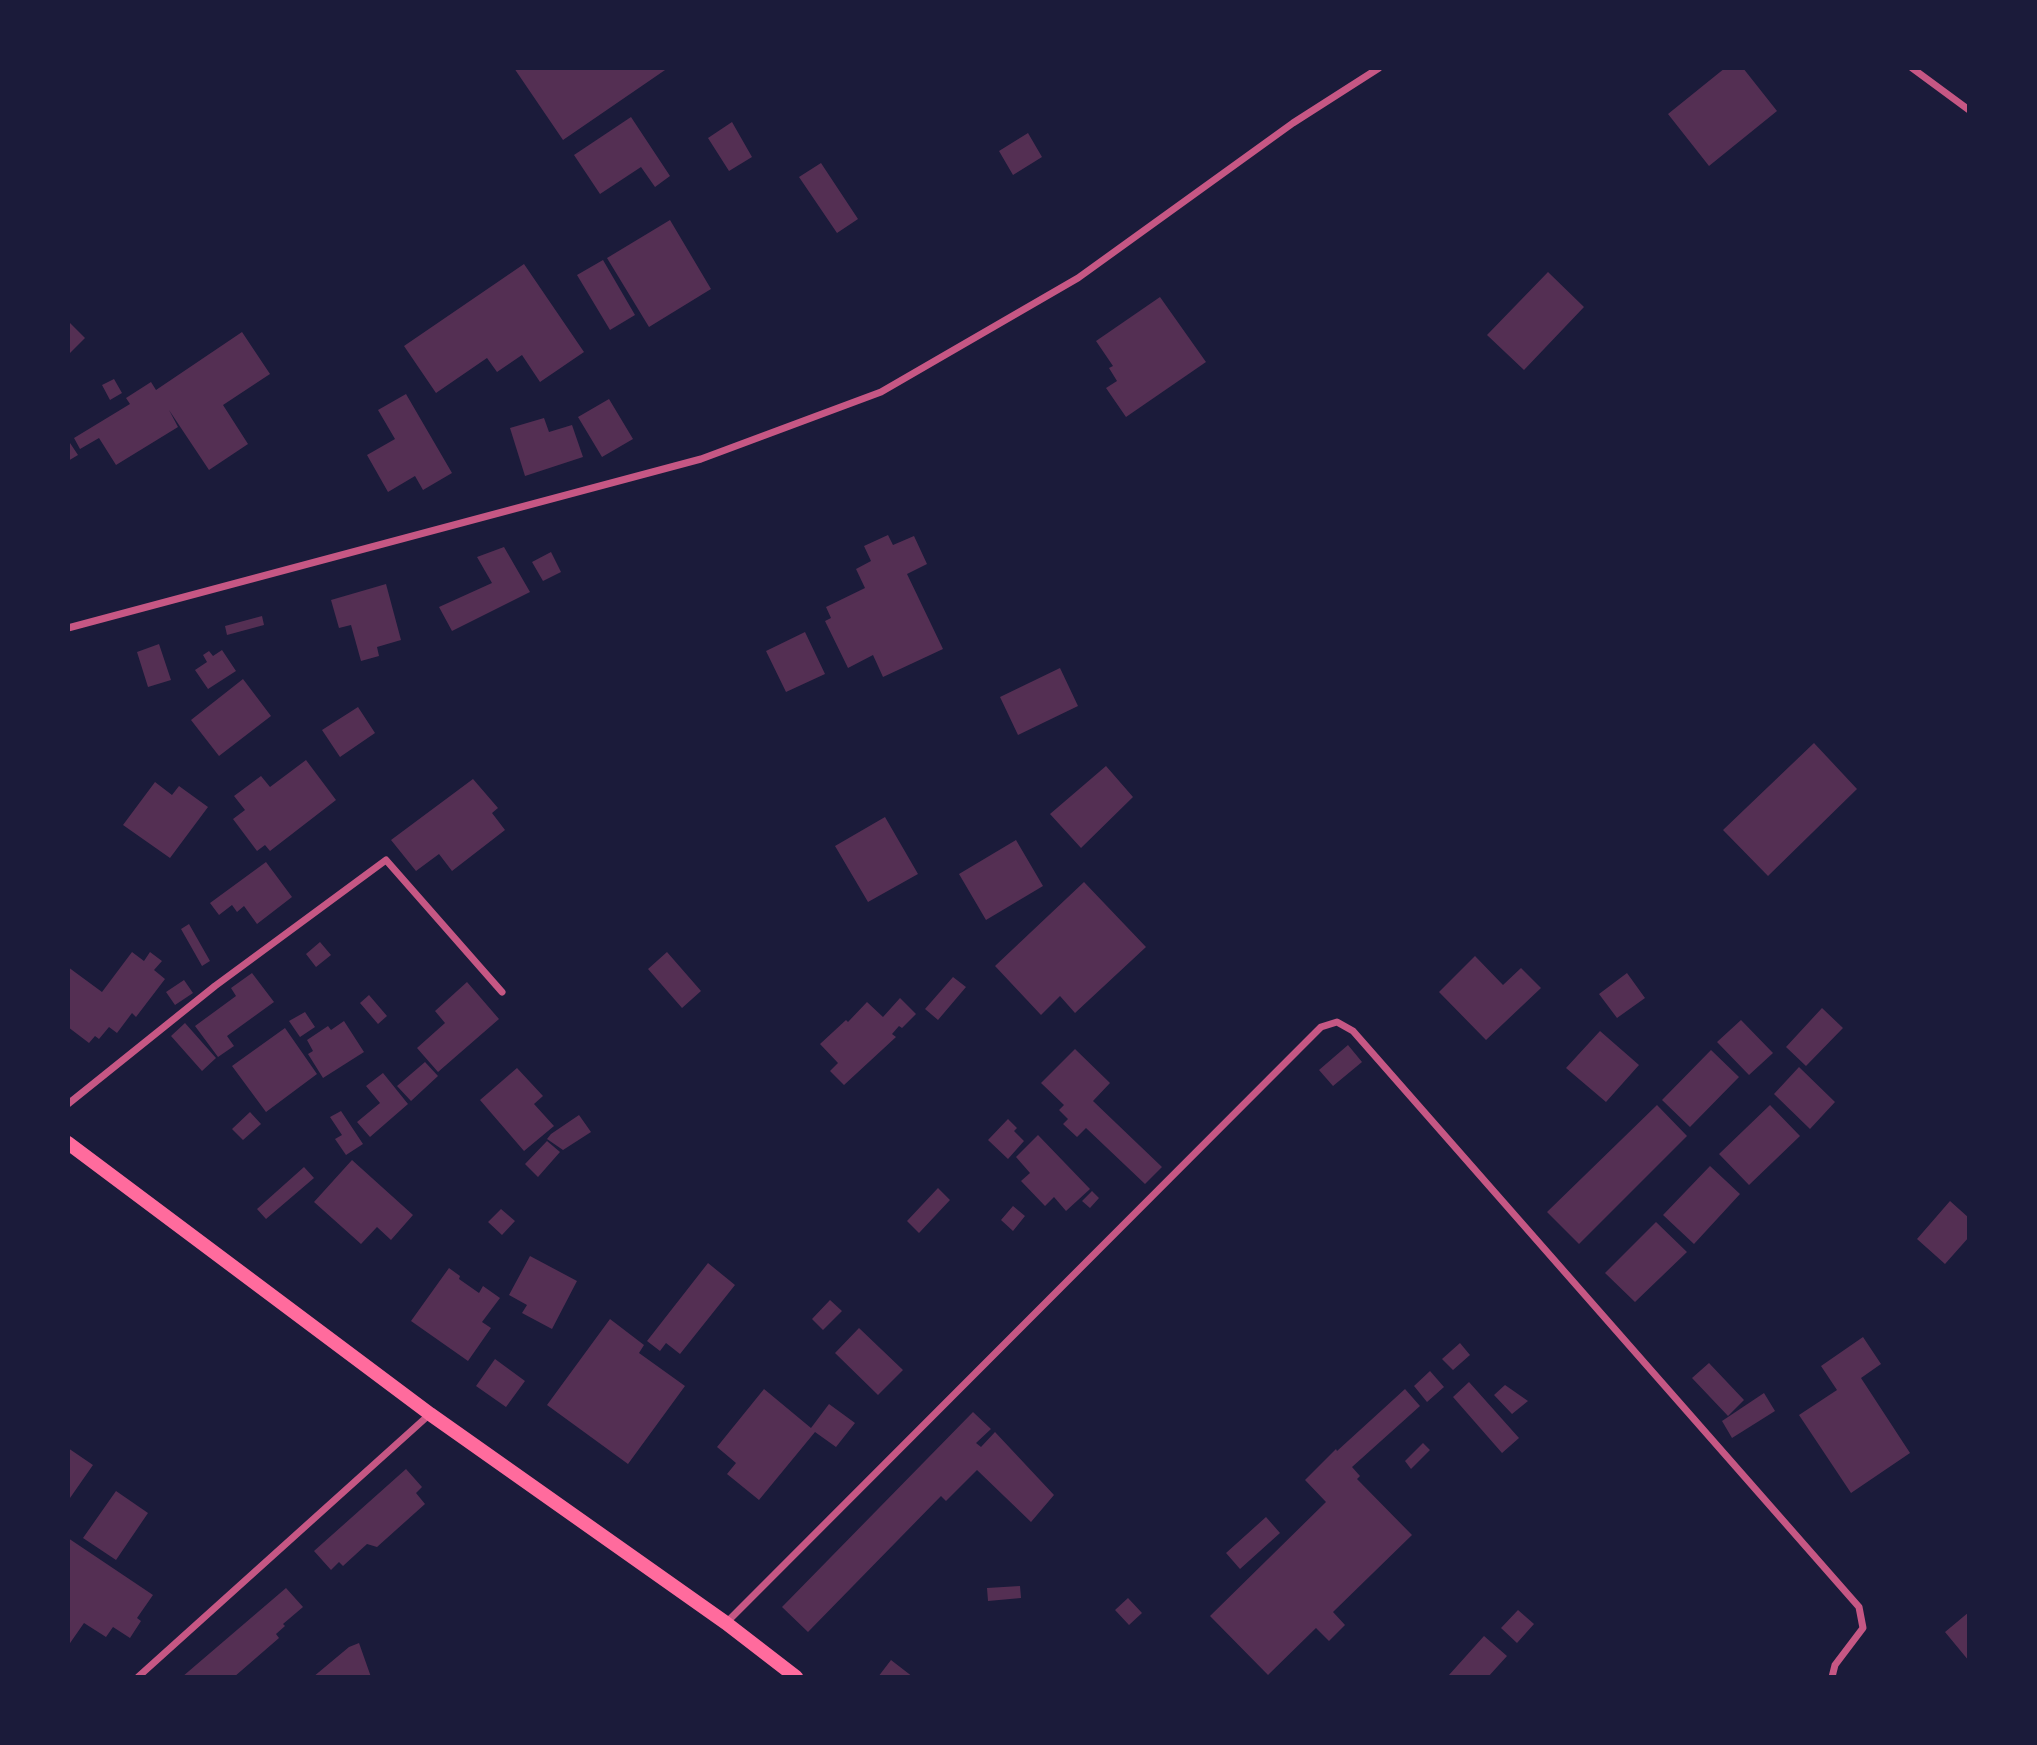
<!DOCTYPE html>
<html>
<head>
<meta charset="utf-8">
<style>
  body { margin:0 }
  #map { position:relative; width:2037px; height:1745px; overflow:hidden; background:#1b1b3a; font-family:"Public Sans",sans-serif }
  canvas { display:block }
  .frame { position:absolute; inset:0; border:70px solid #1b1b3a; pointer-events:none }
</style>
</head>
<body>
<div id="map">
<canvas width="2037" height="1745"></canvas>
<div class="frame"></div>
</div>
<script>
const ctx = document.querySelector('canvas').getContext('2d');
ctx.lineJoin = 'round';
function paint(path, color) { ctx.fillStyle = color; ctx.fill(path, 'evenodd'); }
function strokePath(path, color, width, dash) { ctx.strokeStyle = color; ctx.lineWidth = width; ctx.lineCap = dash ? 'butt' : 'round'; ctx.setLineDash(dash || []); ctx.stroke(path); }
paint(new Path2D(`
  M514,68H668L563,140Z
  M1725,68H1743L1777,111L1709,166L1668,114Z
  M631,117L670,176L655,187L641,167L600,194L574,155Z
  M732,122L752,157L729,171L708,138Z
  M1028,133L1042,157L1013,175L999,151Z
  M821,163L858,219L837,233L799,177Z
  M670,220L711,289L649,327L607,258Z
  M603,260L635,315L610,330L577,275Z
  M524,264L584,352L540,382L522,355L497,372L487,358L436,393L404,346Z
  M1548,272L1584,307L1524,370L1487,335Z
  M1160,297L1206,362L1126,417L1106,388L1117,381L1109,368L1113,366L1096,341Z
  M68,321L85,338L68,355Z
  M242,332L270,374L223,405L248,444L209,470L169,410L178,427L116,465L99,438L80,449L74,438L130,404L126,398L151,382L156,390Z
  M114,379L122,393L110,400L102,385Z
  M406,394L452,473L423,490L415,476L388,492L367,455L395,439L378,410Z
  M609,399L633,439L602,457L578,417Z
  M544,418L549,432L572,425L583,457L525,476L510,428Z
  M68,440L78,455L68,461Z
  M888,535L893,545L914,536L927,564L907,574L943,649L883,677L873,655L848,668L825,621L831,618L826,607L865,588L856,569L871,561L864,546Z
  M504,547L530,592L452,631L439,607L492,583L477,557Z
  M551,552L561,572L543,581L532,562Z
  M386,584L401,640L377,647L379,656L361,661L351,625L339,628L331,600Z
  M262,616L264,625L227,635L225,626Z
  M805,632L825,674L786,692L766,651Z
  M159,644L171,680L148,687L137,652Z
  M222,650L236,671L208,689L195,670L207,662L203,655L209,651L213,656Z
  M1060,668L1078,706L1018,735L1000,697Z
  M243,679L271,716L219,756L191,720Z
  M358,707L375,733L340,757L322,730Z
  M1814,743L1857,789L1768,876L1723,830Z
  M306,760L336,800L270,851L265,845L257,851L233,819L245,810L234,796L261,776L270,787Z
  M1106,766L1133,797L1081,848L1050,814Z
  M473,779L498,808L492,813L505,830L452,871L439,854L416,871L391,840Z
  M155,782L172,795L179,786L208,807L170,858L123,825Z
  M885,817L918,874L868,902L835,846Z
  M1016,840L1043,886L986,920L959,874Z
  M266,862L292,897L257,924L244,906L237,912L232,905L219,915L210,903Z
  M1084,882L1146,947L1075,1013L1060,996L1041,1015L995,966Z
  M189,924L210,961L202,966L181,929Z
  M320,942L331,955L316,967L306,954Z
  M132,952L144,961L150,952L162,961L154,970L165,979L136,1017L132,1013L117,1033L109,1027L99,1039L95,1036L89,1043L68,1027V967L102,992Z
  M667,952L701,991L682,1008L648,969Z
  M1475,956L1503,985L1521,968L1541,988L1486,1040L1439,992Z
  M252,973L274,1002L227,1036L234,1046L218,1057L195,1026L236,996L231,988Z
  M1627,973L1645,998L1617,1018L1599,994Z
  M953,977L966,987L938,1020L925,1009Z
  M184,980L193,993L175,1005L166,992Z
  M467,982L499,1019L438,1072L417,1048L445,1023L435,1011Z
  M369,995L387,1016L378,1024L360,1003Z
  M900,998L916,1014L902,1028L899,1026L892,1034L896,1037L844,1085L830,1071L838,1063L820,1044L846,1020L848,1022L867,1002L883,1017Z
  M1822,1008L1843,1028L1806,1066L1786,1047Z
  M305,1012L315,1027L300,1037L289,1021Z
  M1741,1020L1773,1053L1749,1075L1717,1042Z
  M344,1021L364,1052L323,1078L308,1054L313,1051L307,1040L328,1026L331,1030Z
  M185,1023L216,1058L202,1071L171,1036Z
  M285,1028L317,1074L266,1112L232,1066Z
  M1600,1031L1639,1065L1606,1102L1566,1068Z
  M1348,1045L1362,1062L1333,1086L1319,1070Z
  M1075,1049L1110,1083L1093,1101L1162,1167L1145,1184L1086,1128L1077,1137L1063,1124L1068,1119L1059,1110L1064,1105L1041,1083Z
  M1711,1050L1739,1077L1690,1127L1662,1100Z
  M425,1062L438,1076L411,1101L397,1086Z
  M1799,1067L1835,1102L1810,1129L1774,1094Z
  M517,1068L543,1096L534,1104L554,1126L524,1151L480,1100Z
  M383,1073L408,1104L370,1137L357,1122L380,1103L366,1086Z
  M1657,1105L1687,1136L1579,1244L1547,1212Z
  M1770,1105L1800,1136L1749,1185L1719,1154Z
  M341,1111L363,1144L346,1155L335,1139L342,1135L330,1117Z
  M250,1112L261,1124L243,1140L232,1129Z
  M579,1115L591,1132L563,1150L547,1139L551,1134Z
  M1008,1119L1017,1128L1014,1131L1024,1141L1008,1159L988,1140Z
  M1038,1135L1090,1189L1066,1211L1054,1197L1045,1206L1021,1181L1030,1173L1016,1157Z
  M547,1141L560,1152L538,1177L525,1164Z
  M352,1160L413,1215L391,1240L377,1227L361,1244L314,1202Z
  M1710,1166L1740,1194L1694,1244L1663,1215Z
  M304,1167L314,1178L266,1219L257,1209Z
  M938,1188L950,1200L919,1233L907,1221Z
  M1092,1191L1099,1198L1090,1208L1082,1201Z
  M1950,1201L1969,1218V1237L1945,1264L1917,1239Z
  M1013,1206L1025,1216L1013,1231L1001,1220Z
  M501,1209L515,1221L502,1235L488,1222Z
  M1656,1222L1687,1252L1635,1302L1605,1273Z
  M530,1256L577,1281L552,1329L522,1313L527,1305L509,1295Z
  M708,1263L735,1285L680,1354L666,1343L660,1351L647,1341Z
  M449,1268L460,1276L459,1279L479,1293L483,1286L500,1298L482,1322L491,1328L468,1361L411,1321Z
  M830,1300L842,1311L823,1330L812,1319Z
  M610,1319L644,1345L639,1353L685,1386L628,1464L547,1405Z
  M859,1328L903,1370L878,1395L835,1353Z
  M1863,1337L1881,1364L1861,1378L1910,1453L1851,1493L1799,1415L1837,1390L1821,1366Z
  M1460,1343L1470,1355L1453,1370L1442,1359Z
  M495,1359L525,1381L506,1407L476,1386Z
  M1709,1363L1744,1400L1728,1416L1692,1378Z
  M1430,1371L1444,1387L1427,1402L1414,1386Z
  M1469,1382L1519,1438L1502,1453L1453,1397Z
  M1505,1385L1528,1401L1512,1414L1494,1395Z
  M764,1389L811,1428L829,1404L855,1423L836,1447L815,1432L759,1500L727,1474L736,1463L717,1447Z
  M1405,1389L1420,1406L1352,1467L1360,1476L1357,1479L1412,1535L1333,1612L1345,1625L1329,1641L1316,1628L1268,1675L1210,1616L1326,1502L1305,1480L1336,1449L1337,1451Z
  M1764,1393L1775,1411L1732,1438L1722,1421Z
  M973,1412L991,1429L976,1443L981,1447L995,1432L1054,1495L1031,1522L977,1470L946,1501L941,1496L808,1632L782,1607Z
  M1423,1443L1430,1450L1411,1469L1405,1461Z
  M68,1448L93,1465L70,1498L68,1496Z
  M406,1469L422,1487L416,1493L425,1504L377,1547L367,1544L343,1566L339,1562L331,1570L314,1551Z
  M116,1491L148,1513L116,1560L83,1538Z
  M1266,1517L1280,1533L1240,1569L1226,1553Z
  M68,1538L153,1595L137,1618L141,1621L130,1638L113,1627L106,1637L84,1623L68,1646Z
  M1020,1586L1021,1598L988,1601L987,1588Z
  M286,1588L303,1607L283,1624L285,1626L276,1634L279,1638L234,1677H182Z
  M1128,1598L1142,1613L1129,1625L1115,1610Z
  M1518,1610L1534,1624L1517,1643L1501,1628Z
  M1969,1612V1661L1945,1632Z
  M1484,1636L1507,1656L1488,1677H1451L1449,1675Z
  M359,1643L371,1677H313L349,1647Z
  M891,1660L913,1677H878Z`), '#542f53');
strokePath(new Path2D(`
  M1912,68L1969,110
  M68,628L701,459L881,392L1078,278L1293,123L1379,68
  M68,1104L215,986L386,860L502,992
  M726,1623L1311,1037L1321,1027L1337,1022L1353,1031L1859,1607L1863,1628L1835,1665L1832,1677
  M138,1677L430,1414`), '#c65784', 7);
strokePath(new Path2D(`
  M68,1143L430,1414L726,1623L796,1677`), '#ff6b9d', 14);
</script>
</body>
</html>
